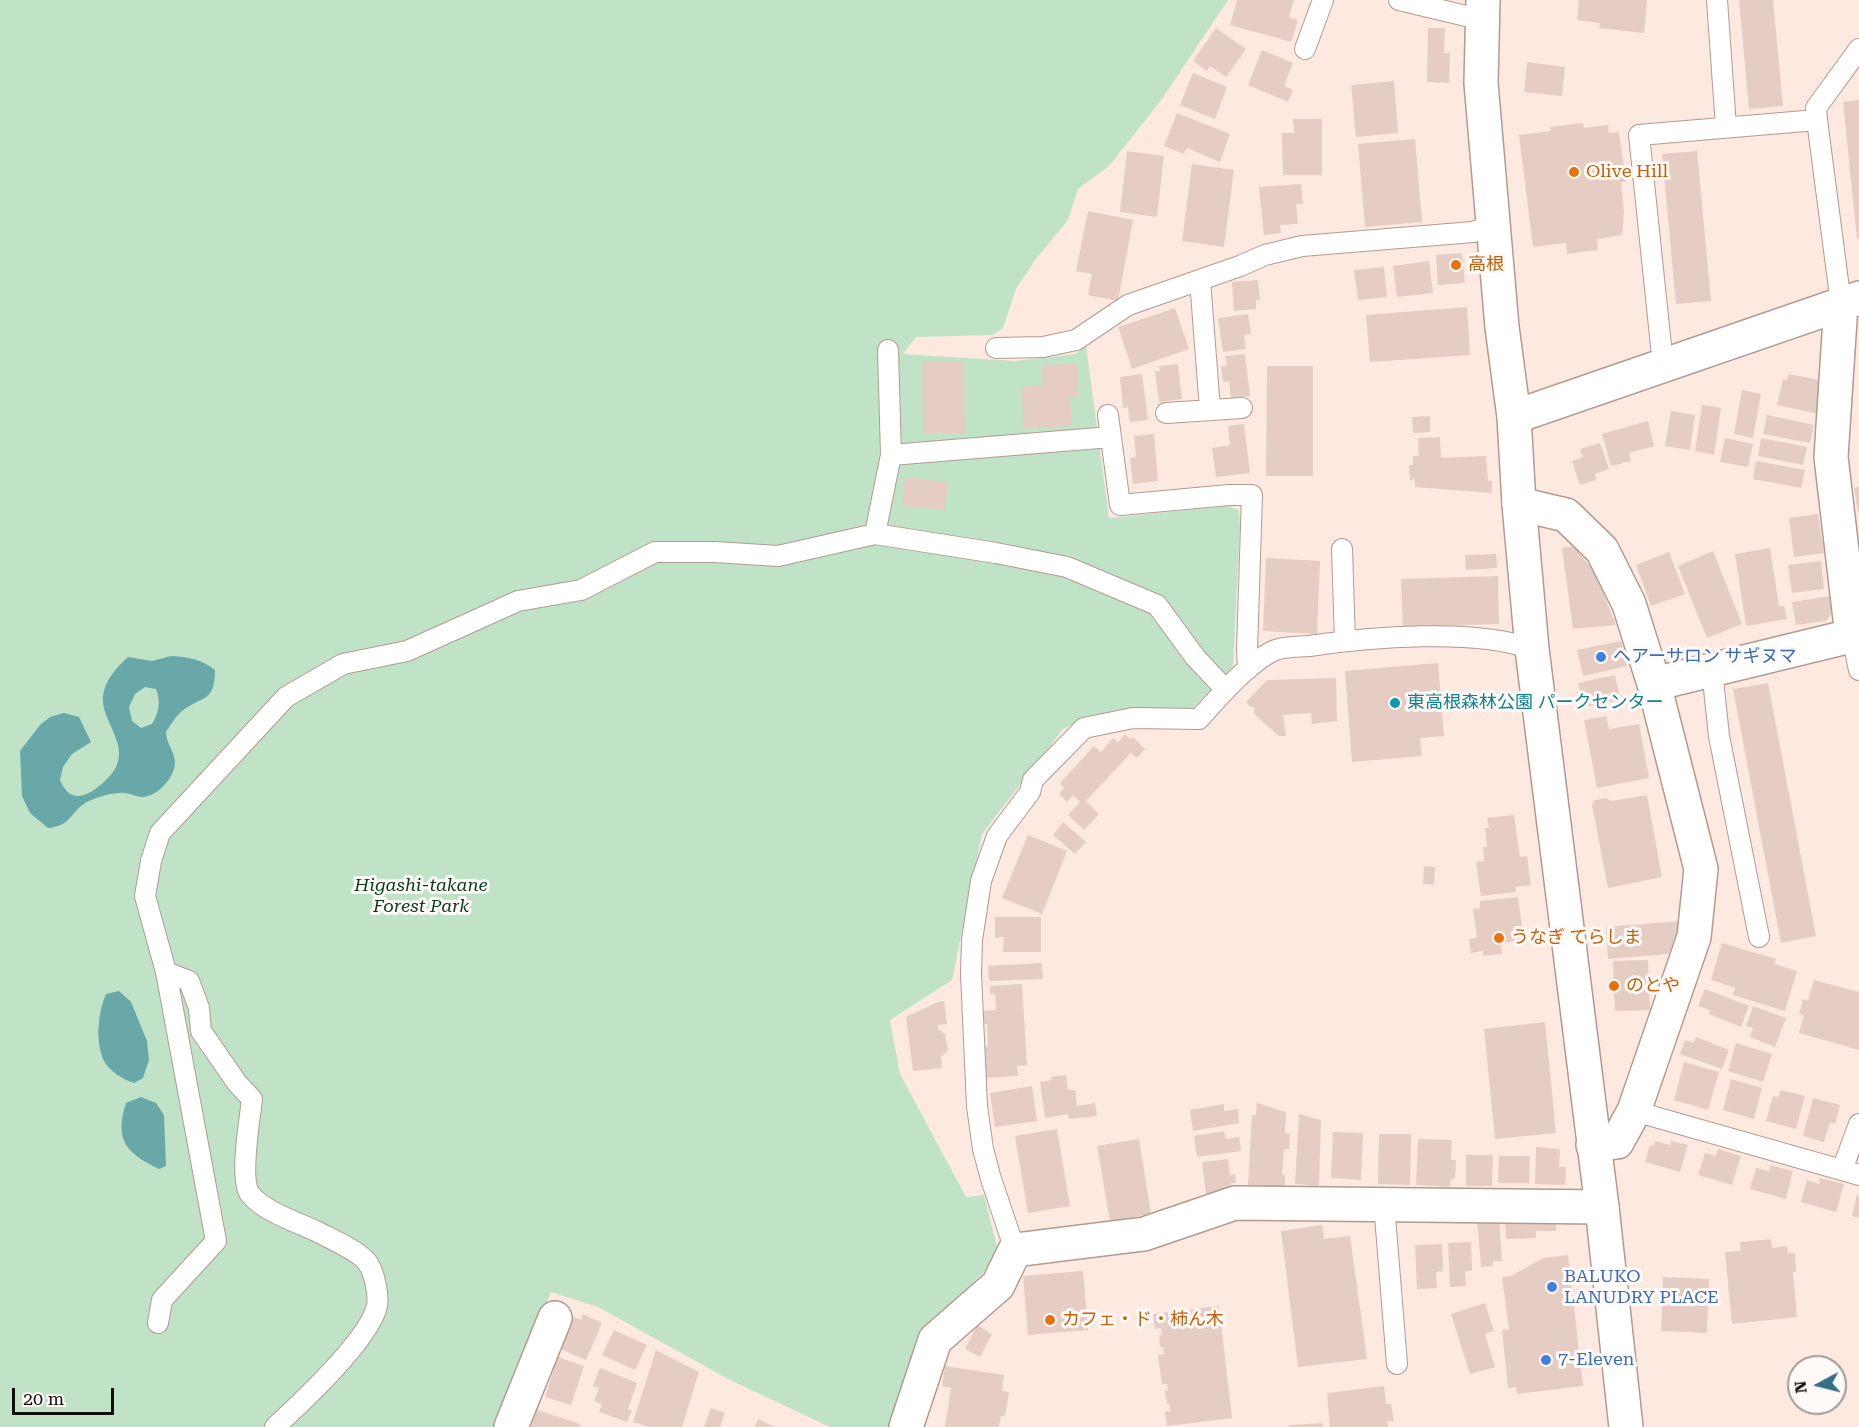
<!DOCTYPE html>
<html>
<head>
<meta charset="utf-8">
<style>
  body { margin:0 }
  #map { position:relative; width:1859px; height:1427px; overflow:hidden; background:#fde9e0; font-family:"Roboto Serif",serif }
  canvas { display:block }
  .north { position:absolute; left:1787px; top:1355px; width:60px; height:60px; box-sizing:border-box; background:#fffaf8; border:2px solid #a09a98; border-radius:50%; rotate:263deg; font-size:16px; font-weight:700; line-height:24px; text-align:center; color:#120b08 }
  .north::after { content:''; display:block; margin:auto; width:21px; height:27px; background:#336f86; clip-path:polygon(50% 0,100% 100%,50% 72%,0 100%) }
  .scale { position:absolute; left:12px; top:1388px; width:102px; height:27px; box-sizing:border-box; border:3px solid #120b08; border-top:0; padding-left:8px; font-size:18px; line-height:21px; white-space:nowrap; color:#120b08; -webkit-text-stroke:4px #fffaf8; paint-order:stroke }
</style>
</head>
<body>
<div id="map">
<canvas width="1859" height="1427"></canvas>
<div class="north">N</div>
<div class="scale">20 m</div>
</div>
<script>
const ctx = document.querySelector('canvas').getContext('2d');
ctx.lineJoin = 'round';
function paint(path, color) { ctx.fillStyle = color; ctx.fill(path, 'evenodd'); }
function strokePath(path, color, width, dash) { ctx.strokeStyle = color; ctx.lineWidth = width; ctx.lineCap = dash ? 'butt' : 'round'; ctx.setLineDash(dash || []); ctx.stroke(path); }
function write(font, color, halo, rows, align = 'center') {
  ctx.font = font + ' "Roboto Serif","Noto Sans JP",serif'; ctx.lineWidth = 6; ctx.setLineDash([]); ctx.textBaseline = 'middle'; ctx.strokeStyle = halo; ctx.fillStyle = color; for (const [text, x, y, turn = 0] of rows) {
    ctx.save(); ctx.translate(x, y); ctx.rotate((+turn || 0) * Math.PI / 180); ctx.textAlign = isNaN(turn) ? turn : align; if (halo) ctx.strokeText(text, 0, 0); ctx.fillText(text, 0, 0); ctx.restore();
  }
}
paint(new Path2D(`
  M0,0H1228L1162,99L1109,166L1078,189L1068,220L1035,260L1016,289L1003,328L992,335L916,337L903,354L1015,361L1076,354L1086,345L1109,518L1228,506L1239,510L1240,525L1233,667L1192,709L1139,710L1088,717L1063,729L982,834L952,980L890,1020L900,1074L966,1197L984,1195L998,1251L994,1261L924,1334L890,1427H830L728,1379L598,1307L551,1292L499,1427H0Z`), '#c0e3c8');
paint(new Path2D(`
  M171,656C188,657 201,659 215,670C215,704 201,695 181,712C175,717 170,726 166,732C166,743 175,752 175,763C175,777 157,797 142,797C135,797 128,792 120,793C110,793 98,797 89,801C71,809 73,826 48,828L30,813L22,796L20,751L40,725L50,717L64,713L79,717L91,742L72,754L63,767L60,780C64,789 69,797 80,796C90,794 97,788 104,782C140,751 100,724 103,696C105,680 117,667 128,657L152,661ZM145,687L156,689C161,703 159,712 152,724L141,728L132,721L129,707L135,694Z
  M119,991L131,1002L147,1041L149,1060L143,1078L134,1083C124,1080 109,1071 104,1061C95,1041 98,1013 106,994Z
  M141,1097L156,1103L164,1115L166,1166L159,1169C126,1153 114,1140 126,1103Z`), '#68a8a9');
paint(new Path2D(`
  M1237,0H1294L1289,17L1298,20L1291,42L1230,25Z
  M1579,0H1647L1644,33L1599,28L1600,23L1577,20Z
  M1739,0H1773L1783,106L1749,109Z
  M1216,28L1246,49L1226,77L1210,66L1207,71L1193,61Z
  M1428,28H1445L1444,53H1450L1449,83L1427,82Z
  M1262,50L1293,63L1284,86L1293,90L1288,102L1248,85Z
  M1527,62L1565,67L1562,96L1524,92Z
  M1193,73L1227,87L1215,119L1180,105Z
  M1394,81L1398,133L1356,137L1351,85Z
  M1859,100V239H1857L1843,102Z
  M1177,113L1230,134L1220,162L1187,148L1184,154L1164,146Z
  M1293,119H1322V175H1283L1282,133H1294Z
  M1583,123L1584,128L1608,125L1609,133L1619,132L1626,182H1621L1624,212L1622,235L1597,239L1598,250L1567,254L1566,243L1533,247L1519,135L1551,131L1550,127Z
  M1415,139L1422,222L1365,227L1358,144Z
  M1127,151L1164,156L1157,217L1120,212Z
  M1697,151L1711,301L1676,304L1662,154Z
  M1192,164L1234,170L1224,247L1182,241Z
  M1301,184L1303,204H1296L1298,224L1280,225L1281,233L1264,235L1259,187Z
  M1088,211L1133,220L1118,301L1088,295L1092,274L1076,271Z
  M1462,253L1465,283L1438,285L1436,255Z
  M1429,261L1433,293L1397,297L1393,266Z
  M1384,267L1387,297L1358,300L1354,270Z
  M1258,280L1260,300H1256V309L1234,311L1232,282Z
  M1467,307L1470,355L1370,362L1366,315Z
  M1175,308L1189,349L1132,369L1118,327Z
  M1248,314L1251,334L1244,335L1246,349L1223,352L1218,318Z
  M1245,354L1250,396L1231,398L1229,381L1223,382L1221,366H1227L1225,356Z
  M922,361H964L965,433H923Z
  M1077,363L1079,397L1070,398L1072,426L1024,429L1021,387L1043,385L1042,365Z
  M1178,364L1182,399L1159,402L1155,371H1160L1159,366Z
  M1267,366H1313V476H1266Z
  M1142,374L1148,420L1130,422L1128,407L1123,408L1120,377Z
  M1789,374L1825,381L1819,414L1777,405L1783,379L1787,380Z
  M1742,390L1761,394L1753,438L1734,434Z
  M1702,405L1721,408L1714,455L1695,451Z
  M1671,411L1695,415L1690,450L1665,446Z
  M1767,415L1814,425L1810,443L1763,434Z
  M1430,416V432L1413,433L1412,417Z
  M1648,421L1654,446L1629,453L1631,461L1611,466L1602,434Z
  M1244,424L1250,473L1216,477L1212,448L1230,445L1228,426Z
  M1154,434L1158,481L1133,484L1130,458L1136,457L1134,436Z
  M1440,437L1441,458L1486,456L1488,481H1492V493L1415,487V479L1410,480L1409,465H1413V456H1419L1418,438Z
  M1725,438L1753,444L1748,467L1720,462Z
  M1761,438L1807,447L1803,465L1758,456Z
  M1600,443L1609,469L1595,474L1596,480L1580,485L1572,461L1583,457L1580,449Z
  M1756,461L1805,470L1801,488L1753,479Z
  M905,477L948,482L945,510L902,506Z
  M1859,487V512H1858L1854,488Z
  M1818,514L1824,553L1794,557L1789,518Z
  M1573,546L1595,572L1616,625L1573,629L1562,548Z
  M1770,548L1779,606H1784L1787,619L1746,626L1735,554Z
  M1713,551L1742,624L1707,638L1678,566Z
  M1669,552L1685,594L1651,606L1636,565Z
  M1496,554L1497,568L1466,570L1465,555Z
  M1266,558L1320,561L1317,634L1263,631Z
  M1821,561L1824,589L1792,593L1788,565Z
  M1498,576L1499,624L1403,627L1401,579Z
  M1830,596L1833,611L1826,621L1796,625L1792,602Z
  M1621,641L1627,666L1583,676L1577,650Z
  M1438,663L1444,736L1420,738L1422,756L1352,762L1345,671Z
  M1615,675L1620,700L1583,707L1578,683Z
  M1336,678L1337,721L1312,724L1311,713L1283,715L1286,736H1279L1254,714V707H1250L1246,702L1267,680Z
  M1768,683L1816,936L1781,943L1733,689Z
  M1606,716L1609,729L1639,724L1649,778L1597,788L1584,720Z
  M1125,734L1130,739L1133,737L1145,749L1137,758L1131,753L1086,801L1099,814L1084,830L1068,815L1080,802L1073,795L1067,802L1059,794L1064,788L1060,783L1094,746L1101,752L1113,738L1118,742Z
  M1647,795L1662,877L1608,888L1592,805L1595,800L1606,798L1611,801Z
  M1514,815L1520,857L1527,856L1531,885L1515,887L1516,892L1481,896L1476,862L1484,861L1483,847H1487L1485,828H1489L1487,818Z
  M1063,822L1086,842L1075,854L1053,835Z
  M1028,835L1067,851L1042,914L1002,898Z
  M1424,866L1435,867L1434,885L1423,884Z
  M1518,897L1524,940L1501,943L1502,954L1483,956V951L1471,953L1469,939L1477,938L1473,909L1480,908V901Z
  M995,917H1041V952H1003L1004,937L995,938Z
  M1681,921L1669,954L1608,959L1606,927Z
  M1722,943L1776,959L1774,964L1797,971L1785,1011L1733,995L1735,988L1711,980Z
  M1648,960L1650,1010L1615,1011L1613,961Z
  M1042,963L1043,979L989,981L988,966Z
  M1814,980L1859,992V1050L1799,1033L1804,1015L1799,1014L1803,999L1808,1001Z
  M1022,984L1027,1065L1017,1066L1018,1076L984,1078L982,1047H988L987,1024H982V1011L996,1010L995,994H990V986Z
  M1705,989L1749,1006L1741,1027L1709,1014L1710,1010L1698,1006Z
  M944,1001L947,1024L938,1025V1029L945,1034L948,1050L941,1057L942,1068L913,1071L906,1017L938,1002Z
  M1753,1006L1786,1018L1775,1047L1750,1037L1753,1028L1746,1026Z
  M1545,1022L1556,1133L1495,1139L1484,1029Z
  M1696,1037L1729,1050L1722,1069L1680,1054L1685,1040L1694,1043Z
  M1736,1043L1772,1054L1763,1082L1728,1071Z
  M1684,1062L1719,1072L1708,1110L1674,1100Z
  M1066,1075L1068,1090H1075L1077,1106L1095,1103L1097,1116L1069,1119L1068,1114L1045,1118L1040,1082L1052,1080L1051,1077Z
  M1731,1079L1762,1088L1754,1119L1723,1110Z
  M1032,1086L1037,1121L995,1127L990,1093Z
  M1781,1090L1805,1096L1796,1129L1766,1121L1773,1096L1778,1097Z
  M1813,1098L1840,1105L1835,1124L1830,1122L1824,1142L1803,1136Z
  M1257,1103L1286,1112L1285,1133L1290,1134L1289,1149H1284L1282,1175H1285V1187L1248,1185L1252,1115H1256Z
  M1224,1104V1111L1238,1109L1239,1123L1193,1131L1190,1110Z
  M1299,1114L1321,1120L1319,1186L1295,1184Z
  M1057,1129L1070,1206L1028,1213L1015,1136Z
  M1224,1131L1226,1139L1239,1137L1241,1151L1197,1157L1194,1136Z
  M1333,1132L1363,1133L1361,1180L1331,1178Z
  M1379,1134H1411L1410,1185L1378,1184Z
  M1139,1139L1151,1214L1110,1221L1097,1146Z
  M1418,1139L1452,1140L1451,1160H1456L1455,1179H1451L1450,1187L1416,1185Z
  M1655,1141L1670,1145L1671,1141L1688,1145L1680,1172L1645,1162L1650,1145L1654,1146Z
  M1536,1147L1560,1149L1559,1167H1566L1565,1185L1535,1184Z
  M1718,1149L1741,1156L1732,1185L1698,1175L1705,1153L1716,1156Z
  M1466,1155H1493L1492,1186H1466Z
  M1499,1156H1530L1529,1183H1498Z
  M1228,1159L1230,1175L1235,1174L1236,1183H1231L1232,1191L1206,1194L1202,1162Z
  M1770,1165L1793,1171L1786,1199L1750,1189L1756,1168L1769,1171Z
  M1820,1178L1844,1184L1836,1212L1801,1202L1807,1180L1819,1184Z
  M1857,1195H1859V1218L1852,1216Z
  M1556,1217V1231H1536V1238L1506,1239L1505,1218Z
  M1499,1218L1502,1261H1493V1266L1481,1267L1477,1219Z
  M1322,1225L1324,1239L1350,1236L1367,1359L1298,1367L1281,1231Z
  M1771,1239L1772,1248L1787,1246L1788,1253H1795L1796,1272H1793L1797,1317L1732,1324L1725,1252L1741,1251L1740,1242Z
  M1471,1242L1472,1271H1465L1466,1286L1450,1287L1448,1243Z
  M1442,1244L1443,1271L1436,1272L1437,1288L1417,1289L1415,1245Z
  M1568,1255L1583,1386L1517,1394L1516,1387L1508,1388L1502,1330L1509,1329L1502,1277L1511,1276L1543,1258Z
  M1083,1271L1088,1330L1028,1335L1023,1276Z
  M1663,1277L1709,1279L1707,1333L1661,1331Z
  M1485,1303L1494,1331L1485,1334L1495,1367L1470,1374L1451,1314Z
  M1219,1306L1232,1418L1167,1426L1165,1411H1170V1404H1167L1165,1391H1168L1167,1384H1162L1158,1355L1164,1354L1163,1347H1160L1159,1335H1162L1161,1328L1155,1329L1153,1314Z
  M583,1314L602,1323L586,1360L558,1348L572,1316L581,1320Z
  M977,1325L992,1334L980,1357L965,1349Z
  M614,1330L647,1345L635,1370L602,1355Z
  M656,1350L699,1372L682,1427H649L633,1422Z
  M558,1357L584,1366L571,1405L545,1397Z
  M945,1366L1004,1375L1002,1391L1009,1392L1005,1416H1001L999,1427H945L951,1388L942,1386Z
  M600,1368L637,1383L628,1409L632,1410L627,1422L599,1412L602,1404L594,1401L599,1388L593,1386Z
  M1384,1386L1386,1404H1391L1394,1421H1387L1388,1427H1330L1327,1393Z
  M711,1408L725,1413L720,1427H704Z
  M537,1410L580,1424L579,1427H531Z
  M758,1419L775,1427H755Z
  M1323,1423V1427H1289V1425Z`), '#e5cdc3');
const service = new Path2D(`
  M1399,0L1483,20
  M1717,0L1726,127
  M1305,49L1323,0
  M1817,120L1816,108L1859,49
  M1200,280L1210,409
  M996,348L1043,347L1076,340L1128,305L1240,266L1265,255L1302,246L1473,232L1493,225
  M1663,365L1639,135L1817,120L1841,304
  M1166,413L1242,408
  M1108,415L1120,505L1229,495H1252L1247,650L1248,669
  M891,455L1111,437
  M875,534L891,455L888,350
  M1342,549L1345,641
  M1852,636L1859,670
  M1712,670L1719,736L1759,937
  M166,972L189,981L199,1008L201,1031L237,1083L252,1099C250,1119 239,1179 250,1194C263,1211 296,1222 316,1231C329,1238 359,1251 367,1262C374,1271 379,1294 377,1306C369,1340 302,1402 275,1427
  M1634,1111L1859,1175
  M1842,1170L1859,1124
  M1384,1204L1397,1364
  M1015,1250L991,1179L983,1149L977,1106L971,974L972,940L981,881L997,836L1030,792L1033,780L1084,728L1133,718L1199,719C1218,698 1248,663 1273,651C1283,646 1298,647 1309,646C1369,637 1476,628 1532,649
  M158,1323L162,1300L216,1241L166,972L145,896L151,861L160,833L286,697L343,664L407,651L518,601L581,590L655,552H715L778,556L875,534L996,553L1067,567L1157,605L1195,657L1226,690`);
const minor = new Path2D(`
  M1841,304L1831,457L1852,636
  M1514,417L1859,298
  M1519,504L1566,515L1602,550L1629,604L1654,684L1701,869L1694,937L1634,1111L1617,1142L1593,1145
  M1654,684L1859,634
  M511,1427L555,1318
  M906,1427L935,1340L998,1285L1015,1250L1144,1234L1235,1203L1602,1207`);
const tertiary = new Path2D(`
  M1483,0L1481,83L1502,327L1514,417L1519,504L1532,649L1602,1207L1626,1427`);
strokePath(service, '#b19b91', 22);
strokePath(minor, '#b19b91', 36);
strokePath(tertiary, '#b19b91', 36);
strokePath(service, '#fff', 20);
strokePath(minor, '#fff', 33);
strokePath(tertiary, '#fff', 33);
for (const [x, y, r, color] of [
  [1574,172,6,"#e8710a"],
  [1456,265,6,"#e8710a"],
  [1601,657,6,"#3f7fe0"],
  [1395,703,6,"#0f9aa8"],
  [1499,938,6,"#e8710a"],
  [1614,986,6,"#e8710a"],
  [1552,1287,6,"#3f7fe0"],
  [1050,1320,6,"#e8710a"],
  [1546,1360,6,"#3f7fe0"]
]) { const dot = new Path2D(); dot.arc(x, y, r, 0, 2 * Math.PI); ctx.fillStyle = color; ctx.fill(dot); strokePath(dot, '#fffaf8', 2); }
write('18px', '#c56008', '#fffaf8', [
  ["Olive Hill",1586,172],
  ["高根",1468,265],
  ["うなぎ てらしま",1511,938],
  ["のとや",1626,986],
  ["カフェ・ド・柿ん木",1062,1320]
], 'left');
write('18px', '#366cbe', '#fffaf8', [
  ["ヘアーサロン サギヌマ",1613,657],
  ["BALUKO",1564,1277],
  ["LANUDRY PLACE",1564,1298],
  ["7-Eleven",1558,1360]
], 'left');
write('18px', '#0d838f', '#fffaf8', [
  ["東高根森林公園 パークセンター",1407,703]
], 'left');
write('italic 18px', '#063b1b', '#fffaf8', [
  ["Higashi-takane",421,886],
  ["Forest Park",421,907]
]);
</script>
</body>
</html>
